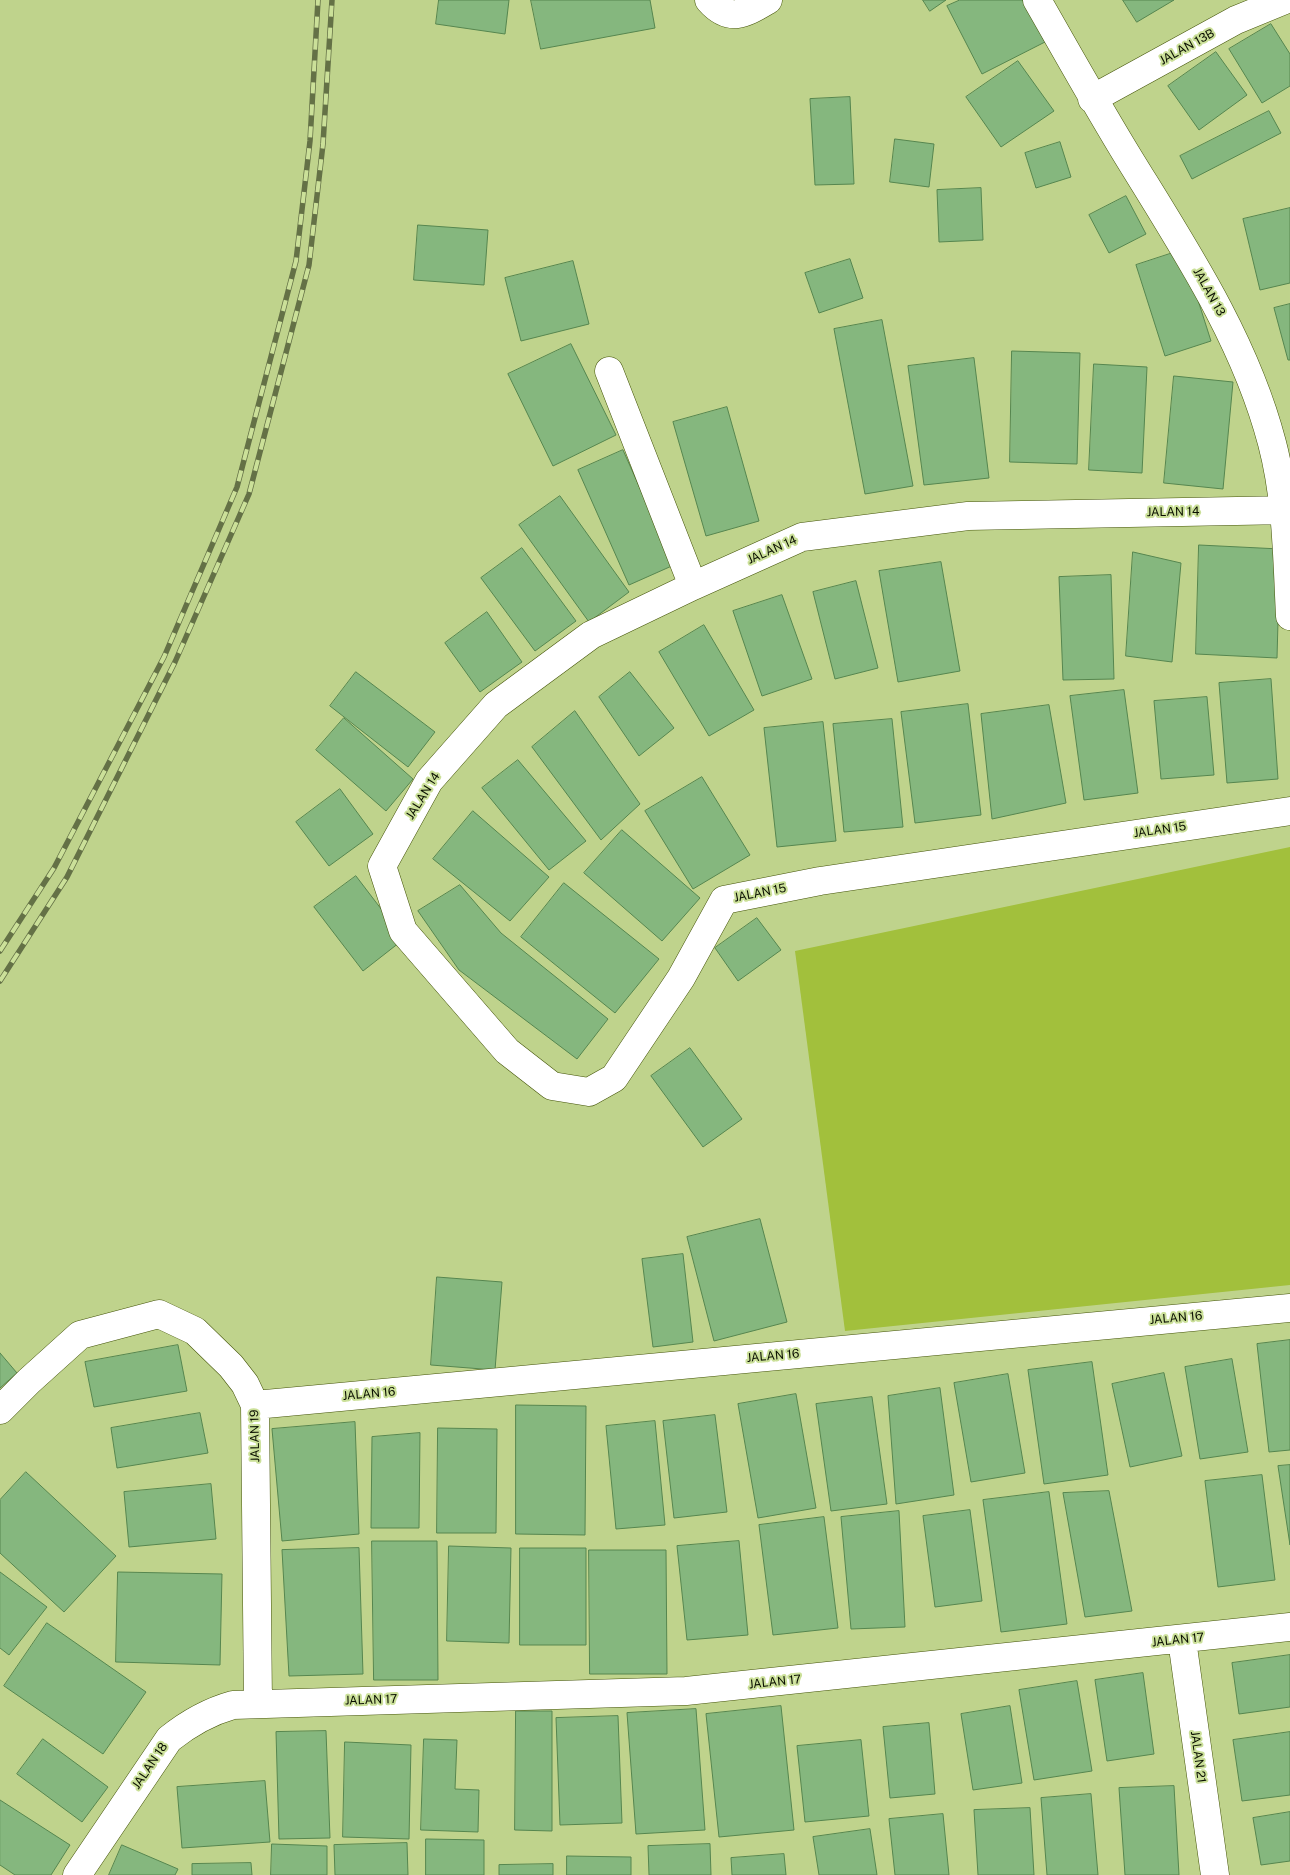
<!DOCTYPE html>
<html>
<head>
<meta charset="utf-8">
<style>
  body { margin:0 }
  canvas { display:block; background:#bfd38c }
</style>
</head>
<body>
<canvas width="1290" height="1875"></canvas>
<script>
const ctx = document.querySelector('canvas').getContext('2d');
ctx.lineJoin = 'round';
function paint(path, color) { ctx.fillStyle = color; ctx.fill(path, 'evenodd'); }
function strokePath(path, color, width, dash) { ctx.strokeStyle = color; ctx.lineWidth = width; ctx.lineCap = dash ? 'butt' : 'round'; ctx.setLineDash(dash || []); ctx.stroke(path); }
function write(font, color, halo, rows, align = 'center') {
  ctx.font = font + ' "Public Sans",sans-serif'; ctx.lineWidth = 4; ctx.setLineDash([]); ctx.textBaseline = 'middle'; ctx.strokeStyle = halo; ctx.fillStyle = color; for (const [text, x, y, turn = 0] of rows) {
    ctx.save(); ctx.translate(x, y); ctx.rotate((+turn || 0) * Math.PI / 180); ctx.textAlign = isNaN(turn) ? turn : align; if (halo) ctx.strokeText(text, 0, 0); ctx.fillText(text, 0, 0); ctx.restore();
  }
}
paint(new Path2D(`
  M1290,847V1285L845,1331L795,951Z`), '#a2c03c');
const building = new Path2D(`
  M439,0H509L505,34L436,24Z
  M531,0H650L655,28L541,49Z
  M923,0H946L930,11Z
  M960,0H1023L1045,42L982,74L947,6Z
  M1123,0H1174L1137,22Z
  M1271,24L1290,54V86L1262,103L1229,49Z
  M1216,52L1247,95L1199,130L1168,86Z
  M1018,61L1054,111L1001,147L966,97Z
  M850,97L854,184L815,185L810,99Z
  M1269,111L1281,133L1192,179L1180,156Z
  M895,139L934,144L929,187L890,182Z
  M1060,142L1071,177L1036,188L1025,153Z
  M981,188L983,240L939,242L937,190Z
  M1126,196L1146,234L1109,253L1089,215Z
  M1290,208V283L1260,290L1243,219Z
  M418,225L488,230L484,285L414,280Z
  M1182,250L1211,341L1165,356L1136,265Z
  M850,259L863,298L819,313L805,273Z
  M573,261L589,324L521,341L505,278Z
  M1290,304V360H1288L1274,308Z
  M882,320L913,486L865,494L834,329Z
  M571,344L616,435L553,466L508,374Z
  M1012,351L1080,353L1077,464L1010,462Z
  M974,358L989,478L924,485L908,366Z
  M1094,364L1147,367L1142,473L1089,470Z
  M1174,376L1233,382L1223,489L1164,483Z
  M727,407L759,521L706,536L673,422Z
  M623,450L674,565L629,585L578,470Z
  M560,496L629,592L589,622L519,525Z
  M1199,545L1280,549L1277,658L1196,654Z
  M522,548L576,621L535,651L481,578Z
  M1133,552L1181,563L1172,662L1126,656Z
  M941,562L960,671L898,682L879,571Z
  M1111,575L1114,679L1063,680L1059,577Z
  M856,581L878,668L835,679L813,592Z
  M782,595L812,679L762,696L733,611Z
  M487,612L522,662L480,692L445,643Z
  M704,625L754,710L709,736L659,652Z
  M356,672L435,732L408,767L330,706Z
  M630,672L674,728L639,756L599,697Z
  M1271,679L1278,779L1227,783L1219,683Z
  M1124,690L1138,793L1084,800L1070,696Z
  M1207,697L1214,775L1161,779L1154,701Z
  M968,704L981,815L915,823L901,712Z
  M1049,705L1066,803L992,819L981,714Z
  M575,711L640,804L601,840L532,747Z
  M344,718L413,779L386,811L316,750Z
  M892,719L903,827L844,832L833,724Z
  M823,722L836,841L777,847L764,728Z
  M518,760L586,841L549,870L482,788Z
  M702,777L750,855L693,889L645,811Z
  M340,789L373,834L329,866L296,822Z
  M473,811L549,877L510,921L433,859Z
  M622,830L700,898L662,941L584,873Z
  M356,876L404,939L363,971L314,907Z
  M564,883L659,959L615,1013L521,937Z
  M460,885L501,933L608,1019L577,1059L459,970L418,911Z
  M757,918L781,950L738,981L715,948Z
  M690,1048L742,1119L703,1147L651,1076Z
  M760,1219L787,1322L714,1341L687,1237Z
  M683,1254L693,1342L653,1347L642,1259Z
  M437,1277L502,1282L495,1370L431,1365Z
  M1290,1340V1450L1269,1452L1257,1344Z
  M178,1345L187,1391L94,1407L85,1362Z
  M0,1353L17,1373L0,1388Z
  M1232,1359L1248,1452L1200,1459L1185,1367Z
  M1092,1362L1108,1475L1044,1484L1028,1370Z
  M1164,1373L1182,1456L1130,1467L1112,1384Z
  M1008,1374L1025,1473L971,1482L954,1383Z
  M940,1388L954,1495L896,1504L888,1396Z
  M796,1394L816,1508L758,1518L738,1404Z
  M872,1397L887,1504L831,1511L816,1404Z
  M516,1405L586,1406L585,1535L516,1534Z
  M200,1413L208,1453L117,1468L111,1428Z
  M715,1415L727,1512L674,1518L663,1421Z
  M655,1421L665,1525L616,1529L606,1426Z
  M355,1422L359,1534L282,1541L272,1429Z
  M438,1428L497,1429L496,1533H437Z
  M420,1433L419,1528H371L372,1437Z
  M1290,1465V1545L1278,1466Z
  M26,1472L116,1556L64,1612L0,1553V1500Z
  M1262,1475L1275,1580L1218,1587L1205,1481Z
  M211,1484L216,1539L129,1547L124,1492Z
  M1109,1491L1132,1611L1085,1617L1063,1493Z
  M1049,1492L1067,1624L1001,1632L983,1500Z
  M970,1510L982,1601L935,1607L923,1516Z
  M899,1511L905,1627L851,1629L841,1517Z
  M824,1517L838,1628L773,1635L759,1525Z
  M372,1541H437L438,1680H374Z
  M739,1541L748,1635L687,1640L677,1546Z
  M449,1546L511,1548L509,1643L447,1641Z
  M359,1548L363,1674L289,1676L282,1550Z
  M520,1548H586V1645H520Z
  M589,1550H666L667,1674H590Z
  M0,1572L47,1607L9,1655L0,1648Z
  M118,1572L222,1574L220,1665L116,1662Z
  M47,1623L146,1692L103,1754L4,1686Z
  M1290,1655V1707L1239,1714L1232,1663Z
  M1143,1673L1154,1754L1107,1761L1095,1680Z
  M1077,1681L1092,1771L1034,1780L1019,1690Z
  M781,1706L794,1830L719,1837L706,1714Z
  M1010,1706L1022,1783L973,1790L961,1714Z
  M696,1709L705,1830L636,1834L627,1713Z
  M516,1711H552V1831L515,1830Z
  M618,1716L622,1823L560,1825L556,1718Z
  M929,1723L935,1794L890,1798L883,1727Z
  M326,1731L330,1838L279,1839L276,1732Z
  M1290,1732V1795L1242,1801L1233,1740Z
  M43,1739L108,1787L82,1822L17,1774Z
  M424,1739L457,1740L455,1789L479,1790L478,1832L421,1830Z
  M861,1740L869,1816L805,1822L797,1746Z
  M345,1742L411,1745L409,1839L343,1837Z
  M265,1781L270,1842L182,1848L177,1787Z
  M1174,1786L1179,1875H1125L1119,1788Z
  M1091,1794L1098,1875H1047L1041,1798Z
  M0,1800L70,1845L51,1875H15L0,1865Z
  M1030,1808L1034,1875H978L974,1810Z
  M1290,1812V1861L1261,1865L1253,1818Z
  M943,1814L949,1875H895L889,1819Z
  M870,1829L877,1875H819L813,1837Z
  M426,1839L484,1840V1875H426Z
  M407,1843L408,1875H335L334,1845Z
  M272,1844L327,1846V1875H271Z
  M710,1844L711,1875H649L648,1846Z
  M122,1845L178,1869L175,1875H109Z
  M784,1854L786,1875H732L731,1858Z
  M567,1856L631,1857V1875H567Z
  M251,1863L252,1875H192V1864Z
  M553,1864V1875H499V1865Z`);
paint(building, '#85b77e');
strokePath(building, '#56864f', 1);
const minor = new Path2D(`
  M709,0C730,24 746,13 768,0
  M1037,0C1068,54 1098,108 1130,160C1186,251 1245,340 1272,443C1287,500 1287,558 1290,616
  M1092,99L1236,20L1285,0
  M609,371L693,586
  M1290,510L968,516L802,537L693,586L591,635L496,705L429,781L382,866L403,931L507,1051L552,1086L589,1092L614,1078L681,978L724,900L820,881L1290,811
  M255,1405L1290,1308
  M0,1410L29,1381L80,1335L159,1314L195,1331L231,1366L245,1384L255,1405L258,1704
  M1182,1640L1215,1875
  M77,1875L169,1739C189,1723 208,1712 233,1705L686,1691L1290,1627`);
strokePath(minor, '#445408', 29);
strokePath(minor, '#fff', 28);
const rail = new Path2D(`
  M0,951L54,868L164,657L237,487L296,261L310,141L318,0
  M0,981L67,877L175,662L249,494L309,265L323,144L332,0`);
strokePath(rail, '#647146', 5.5);
strokePath(rail, '#cbe099', 4, [11]);
write('12px', '#0a0f00', '#cbe099', [
  ["JALAN 13B",1187,47,-29],
  ["JALAN 13",1209,292,61],
  ["JALAN 14",1173,512,-1],
  ["JALAN 14",772,550,-24],
  ["JALAN 14",423,796,-58],
  ["JALAN 15",1160,830,-8],
  ["JALAN 15",760,893,-11],
  ["JALAN 16",1176,1318,-5],
  ["JALAN 16",773,1356,-5],
  ["JALAN 16",369,1394,-5],
  ["JALAN 19",255,1436,-91],
  ["JALAN 17",1178,1640,-6],
  ["JALAN 17",775,1682,-6],
  ["JALAN 17",371,1700,-2],
  ["JALAN 21",1198,1757,82],
  ["JALAN 18",150,1766,-56]
]);
</script>
</body>
</html>
